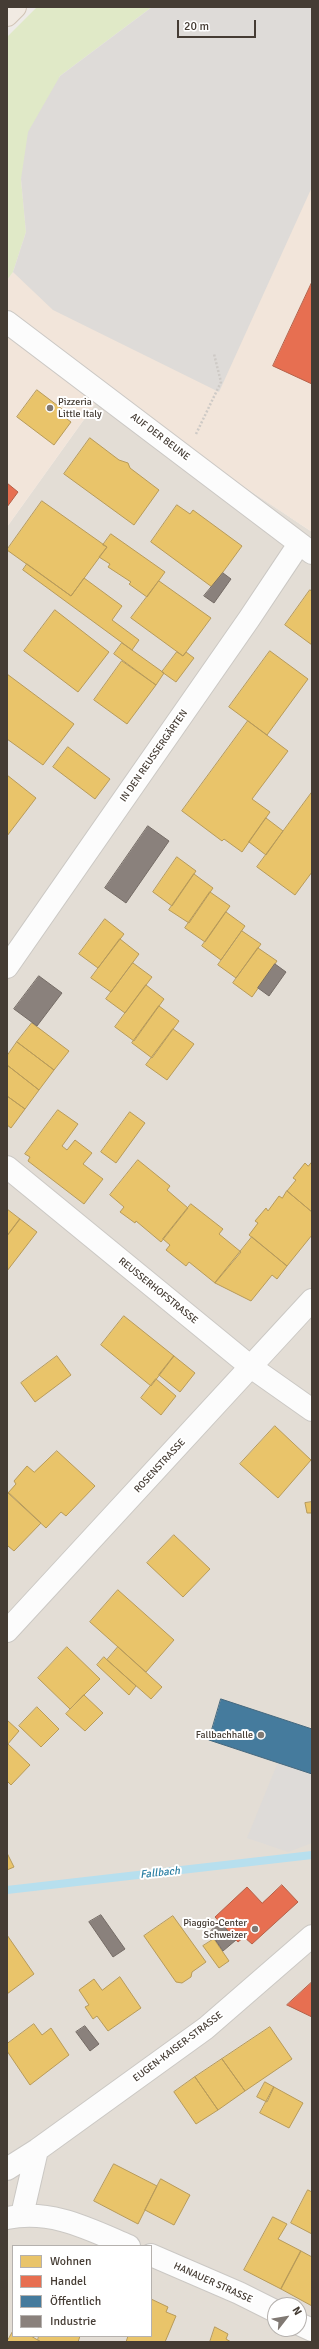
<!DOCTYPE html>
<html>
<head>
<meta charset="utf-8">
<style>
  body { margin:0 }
  #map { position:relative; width:319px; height:2349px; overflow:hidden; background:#eeebe8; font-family:Signika,sans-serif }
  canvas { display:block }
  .frame { position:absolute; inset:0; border:8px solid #453c34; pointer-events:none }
  .legend { position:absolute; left:12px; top:2245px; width:140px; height:92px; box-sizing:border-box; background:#fff; border:1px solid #b5b1ae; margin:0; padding:5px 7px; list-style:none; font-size:12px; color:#453c34 }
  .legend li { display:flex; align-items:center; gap:8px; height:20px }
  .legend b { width:20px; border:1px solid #b5b1ae }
  .north { position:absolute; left:267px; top:2297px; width:40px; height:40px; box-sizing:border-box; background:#fff; border:1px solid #b5b1ae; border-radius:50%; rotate:59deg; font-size:11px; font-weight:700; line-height:16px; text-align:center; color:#453c34 }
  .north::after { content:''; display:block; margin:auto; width:14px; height:18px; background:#807973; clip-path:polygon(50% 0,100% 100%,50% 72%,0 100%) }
  .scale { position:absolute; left:177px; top:20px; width:79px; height:18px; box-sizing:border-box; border:2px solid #453c34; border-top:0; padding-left:5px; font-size:12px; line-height:14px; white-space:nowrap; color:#453c34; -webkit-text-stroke:3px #fff; paint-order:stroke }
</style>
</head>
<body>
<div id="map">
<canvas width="319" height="2349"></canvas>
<div class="frame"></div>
<ul class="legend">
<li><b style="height:11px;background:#e9c46a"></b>Wohnen</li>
<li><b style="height:11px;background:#e76f51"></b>Handel</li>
<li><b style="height:11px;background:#457b9d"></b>Öffentlich</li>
<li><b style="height:11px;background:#8a817c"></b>Industrie</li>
</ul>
<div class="north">N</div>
<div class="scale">20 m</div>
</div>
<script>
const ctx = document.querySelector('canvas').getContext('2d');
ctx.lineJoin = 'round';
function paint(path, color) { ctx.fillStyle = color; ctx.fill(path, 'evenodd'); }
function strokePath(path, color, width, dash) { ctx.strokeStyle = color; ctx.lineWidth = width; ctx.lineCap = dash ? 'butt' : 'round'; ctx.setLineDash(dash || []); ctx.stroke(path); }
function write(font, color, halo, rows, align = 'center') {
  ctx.font = font + ' Signika,sans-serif'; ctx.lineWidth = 4; ctx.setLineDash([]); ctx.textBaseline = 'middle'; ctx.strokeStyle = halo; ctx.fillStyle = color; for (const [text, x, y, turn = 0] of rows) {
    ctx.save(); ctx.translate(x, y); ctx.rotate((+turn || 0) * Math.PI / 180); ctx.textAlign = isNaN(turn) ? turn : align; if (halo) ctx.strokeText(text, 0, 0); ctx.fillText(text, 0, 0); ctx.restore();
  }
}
paint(new Path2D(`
  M103,393L312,532V2342H7V527ZM13,2246H151V2336H13ZM275,2305H299V2329H275Z`), '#e3ddd5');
paint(new Path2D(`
  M152,7H312V532L103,393L7,527V280L13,272L26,232L21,179Z`), '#f2e5da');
paint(new Path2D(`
  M37,7H152L60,76L21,179L26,232L13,272L7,280V37Z`), '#e0e9c7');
paint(new Path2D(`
  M152,7H312V187L219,392L53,310L13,272L26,232L21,179L28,132L60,76Z
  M278,1762L312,1774V1843L288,1852L247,1838Z`), '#dedbd8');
const homes = new Path2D(`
  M37,390L70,415L67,419L71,422L54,445L17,417Z
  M90,438L119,460L128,463L130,468L159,490L134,525L64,474Z
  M42,501L107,547L71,596L7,550Z
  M177,505L190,514L193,510L242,546L212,587L151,542Z
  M111,534L165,572L147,597L129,584L131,582L108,567L110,564L99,557L107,547L103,545Z
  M27,564L71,596L84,578L122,606L112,620L139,640L132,650L23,570Z
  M159,581L211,618L183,656L131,618Z
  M310,590L312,591V645L285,625Z
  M55,610L109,652L78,692L24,651Z
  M122,643L164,673L156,685L114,654Z
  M270,651L308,679L267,735L229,707Z
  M177,652L183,656L186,652L194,658L176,682L162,672Z
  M122,661L156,685L127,724L94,700Z
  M7,674L74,724L43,765L7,739Z
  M248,721L288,751L252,799L270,812L242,852L224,839L222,841L182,811Z
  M68,747L110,779L95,799L53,767Z
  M7,775L36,798L7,836Z
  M312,792V872L295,895L257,867Z
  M266,818L283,831L266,855L249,842Z
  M177,857L196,871L172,906L153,892Z
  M194,874L213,888L189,923L169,910Z
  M210,892L230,906L205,942L185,928Z
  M226,912L245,926L221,960L202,946Z
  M105,919L124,934L98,968L79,954Z
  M242,931L261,944L236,978L218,965Z
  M120,939L139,954L111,992L91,978Z
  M258,948L277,961L252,997L233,983Z
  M133,963L152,977L125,1013L106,999Z
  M146,985L164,999L134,1041L115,1027Z
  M159,1006L179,1021L152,1058L132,1043Z
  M32,1023L69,1051L54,1070L17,1042Z
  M173,1029L194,1044L167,1080L146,1065Z
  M17,1042L54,1070L39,1090L7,1065V1056Z
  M7,1065L39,1090L25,1109L7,1096Z
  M7,1096L25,1109L11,1128L7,1125Z
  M58,1110L78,1124L62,1146L67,1150L75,1140L92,1153L83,1164L103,1179L84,1204L28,1161L30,1157L25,1154Z
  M130,1112L145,1123L116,1163L101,1152Z
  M138,1160L170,1186L167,1190L188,1208L161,1242L136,1221L135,1223L120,1212L124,1207L110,1195Z
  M312,1162V1212L287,1191L296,1180L293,1178L305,1163L308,1166Z
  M287,1191L312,1212V1235L287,1266L249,1235L258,1223L255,1221L266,1208L268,1211L279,1196L282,1198Z
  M191,1204L223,1229L219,1234L241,1252L215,1283L189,1262L186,1266L166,1250L170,1245L163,1239Z
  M7,1209L20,1219L7,1236Z
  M20,1219L37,1232L7,1271V1236Z
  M252,1237L287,1266L277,1279L272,1275L251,1301L215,1283Z
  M124,1316L174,1356L151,1386L101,1345Z
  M57,1356L71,1375L35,1402L21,1383Z
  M174,1356L195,1373L180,1392L159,1375Z
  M156,1379L176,1396L161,1415L141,1398Z
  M275,1426L311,1460L278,1498L240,1464Z
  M57,1451L95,1486L66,1516L61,1512L46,1528L8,1493L16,1484L14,1481L27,1466L34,1472Z
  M7,1491L41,1523L14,1551L8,1546L7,1548Z
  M312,1502V1513H307L305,1503Z
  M174,1535L210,1569L183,1597L147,1563Z
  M118,1590L174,1640L146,1672L90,1622Z
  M67,1647L100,1679L70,1709L38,1678Z
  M118,1647L162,1687L151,1699L107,1660Z
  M104,1657L136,1686L129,1695L97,1665Z
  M84,1695L103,1713L85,1731L66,1714Z
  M37,1707L59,1729L41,1747L19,1726Z
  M7,1720L19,1731L7,1745Z
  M8,1744L30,1765L11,1785L7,1781Z
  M7,1853L14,1867L7,1870Z
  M173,1916L206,1962L192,1972L191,1977L182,1983L176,1982L144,1936Z
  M7,1935L34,1974L7,1994Z
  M214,1939L229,1961L219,1968L203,1946Z
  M120,1977L141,2008L108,2031L97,2016L93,2019L85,2007L89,2005L79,1990L94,1979L102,1990Z
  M34,2024L42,2035L51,2028L69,2055L30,2085L7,2051V2044Z
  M270,2027L292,2059L245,2091L222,2059Z
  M222,2059L245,2091L218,2110L195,2077Z
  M195,2077L218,2110L196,2124L174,2092Z
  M265,2082L274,2087L267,2102L257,2097Z
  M274,2087L303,2103L289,2128L260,2113Z
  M114,2164L157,2186L138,2224L94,2201Z
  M161,2179L190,2195L174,2225L145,2210Z
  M308,2190L312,2192V2234L291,2223Z
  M273,2217L287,2224L278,2239L301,2251L281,2289L244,2270Z
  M301,2251L312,2257V2306L281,2289Z
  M151,2299L168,2307L166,2312L176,2316L165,2342H126L128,2336H151Z
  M215,2327L228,2334L226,2339L231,2342H210Z
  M13,2331V2336H31L41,2342H7Z
  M39,2336H80L78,2342H41L38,2340Z`);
paint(homes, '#e9c46a');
strokePath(homes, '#b89b5a', 1);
const shops = new Path2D(`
  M312,282V384L273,366Z
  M7,483L18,492L7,507Z
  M282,1885L298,1902L252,1944L244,1937L238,1942L215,1917L247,1887L262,1903Z
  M312,1982V2017L287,2005Z`);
paint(shops, '#e76f51');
strokePath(shops, '#b66048', 1);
const public = new Path2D(`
  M221,1699L312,1729V1774L209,1740Z`);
paint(public, '#457b9d');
strokePath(public, '#45687e', 1);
const industry = new Path2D(`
  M223,573L231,579L214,603L204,596Z
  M148,826L169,841L126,903L105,888Z
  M275,964L286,972L269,996L258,988Z
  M39,976L62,993L37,1026L14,1009Z
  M101,1915L125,1949L113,1957L89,1922Z
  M220,1922L236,1940L223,1951L210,1932Z
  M85,2026L99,2044L90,2051L76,2032Z`);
paint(industry, '#8a817c');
strokePath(industry, '#756c66', 1);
strokePath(new Path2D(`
  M7,1890L312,1855`), '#b7dfee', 8);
const minor = new Path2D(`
  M7,322L312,553
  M7,967L249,619L299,544
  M7,1167L251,1367L312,1410
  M7,1631L312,1300
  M7,2169L37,2150L206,2028L312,1936
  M22,2215L37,2150
  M7,2218C52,2209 89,2229 129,2246
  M151,2255L239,2293L275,2311
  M299,2324L312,2330`);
const major = new Path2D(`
  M7,15L15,7`);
strokePath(minor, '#cbc8c4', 24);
strokePath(major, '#d1c4b5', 24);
strokePath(new Path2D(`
  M196,434L221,382L214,354`), '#cecac6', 2.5, [2, 2]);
strokePath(minor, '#fcfcfc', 22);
strokePath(major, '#f1eae2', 22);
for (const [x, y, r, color] of [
  [50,408,4,"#807973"],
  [261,1735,4,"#807973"],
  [255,1929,4,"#807973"]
]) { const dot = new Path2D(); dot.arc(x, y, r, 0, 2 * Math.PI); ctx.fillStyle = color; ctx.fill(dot); strokePath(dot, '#fff', 1.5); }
write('10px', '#453c34', '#fff', [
  ["Pizzeria",58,402,"left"],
  ["Little Italy",58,414,"left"],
  ["Fallbachhalle",253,1735],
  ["Piaggio-Center",247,1923],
  ["Schweizer",247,1935]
], 'right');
write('10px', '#453c34', '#fff', [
  ["AUF DER BEUNE",160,437,37],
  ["IN DEN REUSSERGÄRTEN",154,756,-55],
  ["REUSSERHOFSTRASSE",158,1291,39],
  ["ROSENSTRASSE",160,1466,-47],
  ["EUGEN-KAISER-STRASSE",178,2047,-37],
  ["HANAUER STRASSE",213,2283,24]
]);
write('italic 11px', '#297ea2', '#fff', [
  ["Fallbach",160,1873,-6]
]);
</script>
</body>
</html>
